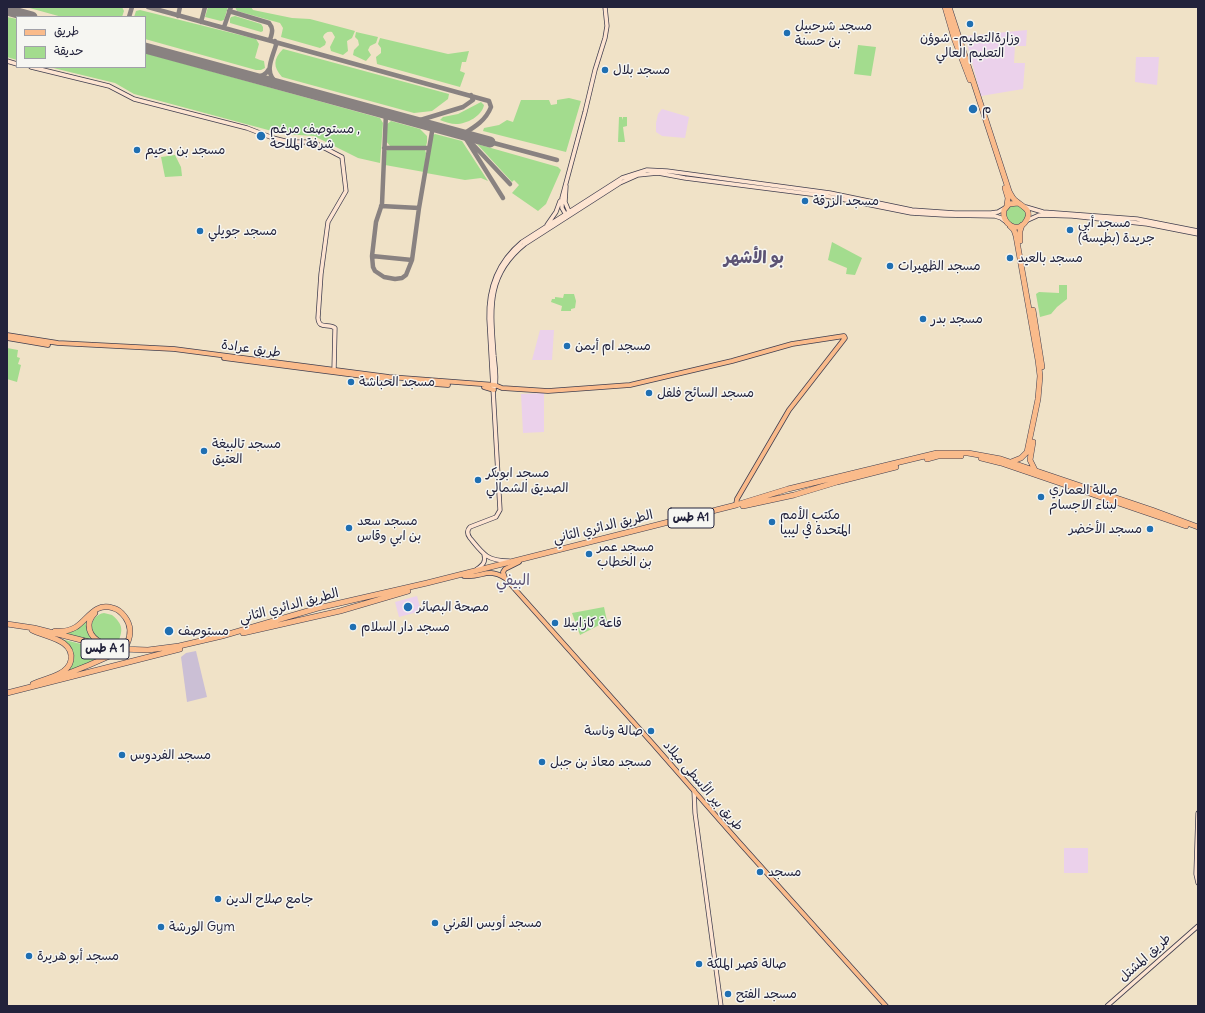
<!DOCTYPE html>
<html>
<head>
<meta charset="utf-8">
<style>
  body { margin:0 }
  #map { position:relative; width:1205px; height:1013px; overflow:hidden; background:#f0e2c7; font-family:Delius,"Playpen Sans Arabic",sans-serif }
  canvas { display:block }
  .frame { position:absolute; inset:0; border:8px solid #22223b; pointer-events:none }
  .legend { position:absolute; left:16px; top:16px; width:130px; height:52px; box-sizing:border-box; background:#f6f6f2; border:1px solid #a1a1a9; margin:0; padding:5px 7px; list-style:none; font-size:12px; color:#22223b }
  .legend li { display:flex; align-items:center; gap:8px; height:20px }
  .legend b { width:20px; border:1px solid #a1a1a9 }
</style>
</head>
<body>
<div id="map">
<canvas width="1205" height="1013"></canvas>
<div class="frame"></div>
<ul class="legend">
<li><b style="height:5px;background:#fabb8b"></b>طريق</li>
<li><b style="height:11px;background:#a3dc8e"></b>حديقة</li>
</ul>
</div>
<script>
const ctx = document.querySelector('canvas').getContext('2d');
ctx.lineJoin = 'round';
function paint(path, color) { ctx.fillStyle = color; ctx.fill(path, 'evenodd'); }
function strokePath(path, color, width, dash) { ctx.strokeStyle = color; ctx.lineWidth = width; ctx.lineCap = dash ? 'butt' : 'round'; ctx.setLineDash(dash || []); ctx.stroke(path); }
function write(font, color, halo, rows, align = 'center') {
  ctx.font = font + ' Delius,"Playpen Sans Arabic",sans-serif'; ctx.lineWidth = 3; ctx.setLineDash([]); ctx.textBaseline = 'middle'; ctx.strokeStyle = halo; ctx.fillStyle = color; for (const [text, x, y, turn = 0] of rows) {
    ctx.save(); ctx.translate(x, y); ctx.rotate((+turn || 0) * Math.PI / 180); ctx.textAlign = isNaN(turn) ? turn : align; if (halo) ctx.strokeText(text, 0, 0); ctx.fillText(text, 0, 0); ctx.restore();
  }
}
paint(new Path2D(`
  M1027,30L1026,46H1015L1014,63H1025L1023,89L981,96L965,36Z
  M1136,57H1159L1157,85L1135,82Z
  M662,109L689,117L685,138L662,136L656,132V123L658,114Z
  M540,330H554L552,360H532Z
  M544,393V432L523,433L521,394Z
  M417,596L421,611L399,617L395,602Z
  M1064,848H1088V873H1064Z`), '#ebd1eb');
paint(new Path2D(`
  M196,651L207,697L187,702L181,657L186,653Z`), '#cbbfd5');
paint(new Path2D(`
  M26,7H122L124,11L122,17H62Z
  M208,7H228L224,20L221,21L205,17Z
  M235,7H251L253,10L292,18L310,19L355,31L352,38L347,41L348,51L343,55L331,51L330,47L335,37L332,32C328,31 324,33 323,37L326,42L325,45L320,48L281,37L283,28L280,23L237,11Z
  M140,10L256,39L259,44L255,58L260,60L264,61L265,68L261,70H256L145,39V17H134L136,11Z
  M235,16L261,24L263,27V31L261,32L230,23V19L231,17Z
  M7,17L17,19V60L7,57Z
  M356,32L378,37L376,43L370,46L368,50L371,55L366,61L353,55L354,50L359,45L358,40L355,37Z
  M380,38L448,54L469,51L466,62H462L460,71L465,73L460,87L377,64L376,57L381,53V48L378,44Z
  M858,45L876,47L871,76L854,74Z
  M283,49L287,50L449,94L448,99L432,111L414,113L282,77C273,67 273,59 283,49Z
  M145,53L380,118L383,123L380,163L358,158L314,136L283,134L134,94L115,83L49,67H145Z
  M569,98L581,101L566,152L483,131L484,128L499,125L507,120L513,122L521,100H549L551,105L557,104V100Z
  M481,102L484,105C482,116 467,124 456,124C451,124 445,122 440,120L443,117L458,114Z
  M619,117H622L623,120V117H627V126L623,127L625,142H618Z
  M391,121L420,129L427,136V142L426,146H390L386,141V125Z
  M435,134L462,141L488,181L481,178L465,180L426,173L433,135Z
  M477,144L558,167L561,170L546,204L538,211L512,193L519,185L514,180L512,182Z
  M388,149H422L425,150L426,153L424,172L385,165V153Z
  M175,155L181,167L182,176L165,177L161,157Z
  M1006 215a10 10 0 1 1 20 0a10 10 0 1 1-20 0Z
  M832,242L862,258L855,275L846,274L847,268L828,260Z
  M1059,285H1067V299L1057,307L1051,314L1040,317L1036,294L1039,292L1059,293Z
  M564,294H574L576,301L575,308L571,309V311H561L562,306L551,302L552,299H555V297L563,298Z
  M7,348L18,350L17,357L20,358L18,364L21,365L17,382L7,379Z
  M604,607L607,621L580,635L572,613Z
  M104,613L112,615C124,625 123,631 117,645C111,644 104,643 99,640C87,633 90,615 104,613Z
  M90,616L88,626L102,644L64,634Z
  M57,638L113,652L89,664L63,672L72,654Z`), '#a3dc8e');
strokePath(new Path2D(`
  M148,7L489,101L491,107C486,120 475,127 463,134
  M229,11L269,23C274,29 272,33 270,40
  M178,16L180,7
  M129,17L132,7
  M201,22L205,7
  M224,27L231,7
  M275,41L276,45C272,59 263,73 278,84
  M254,77C261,77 266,75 269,69
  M386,113L382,204L376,222L372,256L373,267L375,271L384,277L395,279L402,278L406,275L412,260L419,208L433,126
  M417,121L463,107L473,100L471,95
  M490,142L557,160
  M384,148H428
  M503,198L463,134L510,184
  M381,206L419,208
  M372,256L412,260`), '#898281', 4.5);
strokePath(new Path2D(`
  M7,10L32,17
  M145,48L490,142`), '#898281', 11);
const secondary = new Path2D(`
  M7,61L17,64
  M31,67L109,86L134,99L247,128L273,138L289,142H308L315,143L342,157L346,191L328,222L321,274L318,318C319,330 328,323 335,328L334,370
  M566,186L565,202L570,214
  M1026,207L1043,212L1137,219L1198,231
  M566,215L562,208V198L585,112L595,70L605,38L607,26L605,7
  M1028,220L1039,215L1072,216L1147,224L1198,234
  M547,225L556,212L560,201
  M495,387C497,377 495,366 494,356C491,311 485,276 525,244L620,183L638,175L658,173L685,178L826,196L911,213L944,215L995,216L1001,218L1005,221
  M509,561C487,561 483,554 470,538C467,534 467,530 470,527L496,517L500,510L489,319C488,288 498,262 522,242L622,178L647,170L667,171L830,193L912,210L955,213H991L998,212L1005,208
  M477,569C483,565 486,562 484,554
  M694,790L695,813L721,1006
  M1198,813L1196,874L1198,883
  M1107,1006L1198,926`);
const primary = new Path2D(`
  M7,335L58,343L174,349L389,377L495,385L502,388L548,391L630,385L732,361L792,344L844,336L845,338L789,410L737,499L736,505
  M7,338L48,345
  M224,358L386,379
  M407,382L448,385
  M484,387L494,390
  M464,576C483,578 486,567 505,578L653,744L738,841L886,1006
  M505,578L503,572L505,569L519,562`);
const highway = new Path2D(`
  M945,7L954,38L970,80
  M949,7L1009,191C1011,195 1013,199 1016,201C1023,207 1033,210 1026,221C1018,234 1001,224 1004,210L1009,204L1018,203
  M1005,188L1008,198L1007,205
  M1010,226L1014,230L1016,236L1038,360L1040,376L1038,399L1027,452L1021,458L1011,462
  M1020,241V231L1022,225
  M1033,310L1042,367
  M1033,442L1030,460L1035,470
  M981,458L1001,463L1186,526
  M927,459L938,456H961
  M743,506L794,495L837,482L896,467
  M95,613C84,624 89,637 102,643
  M7,624L34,628L97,644L121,649L148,650L179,646L222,636L318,608L427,583L736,505L788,489L937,453H968L1001,459L1152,510L1198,527
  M32,630C45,637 74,639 71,660C70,666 65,671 59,674C51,678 41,680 33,684
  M55,631C62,632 69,631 76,627C88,619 95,602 113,608C118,609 122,613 125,617C131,625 131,635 127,644
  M243,633L340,611L408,591
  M59,677L89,665L114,654
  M7,693L180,649`);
strokePath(secondary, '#413f50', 5);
strokePath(primary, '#413f50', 5.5);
strokePath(highway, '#413f50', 6);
strokePath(secondary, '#fde4d1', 3.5);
strokePath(primary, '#fabb8b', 4);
strokePath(highway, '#fabb8b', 5);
const highwayBridge = new Path2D(`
  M114,654L119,650L125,643`);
strokePath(highwayBridge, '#413f50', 6, []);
strokePath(highwayBridge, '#fabb8b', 5);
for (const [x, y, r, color] of [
  [970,24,4,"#1f6fb2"],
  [787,33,4,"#1f6fb2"],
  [605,70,4,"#1f6fb2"],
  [973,109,5,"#1f6fb2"],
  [261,136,5,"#1f6fb2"],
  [137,150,4,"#1f6fb2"],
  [805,201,4,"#1f6fb2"],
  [1070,230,4,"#1f6fb2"],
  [200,231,4,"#1f6fb2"],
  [1010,258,4,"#1f6fb2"],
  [890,266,4,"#1f6fb2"],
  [923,319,4,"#1f6fb2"],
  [567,346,4,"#1f6fb2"],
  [351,382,4,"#1f6fb2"],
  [649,393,4,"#1f6fb2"],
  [204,451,4,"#1f6fb2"],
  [478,480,4,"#1f6fb2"],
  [1041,497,4,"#1f6fb2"],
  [772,522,4,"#1f6fb2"],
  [349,528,4,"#1f6fb2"],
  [1150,529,4,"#1f6fb2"],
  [589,554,4,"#1f6fb2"],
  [408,607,5,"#1f6fb2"],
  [555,623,4,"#1f6fb2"],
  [353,627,4,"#1f6fb2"],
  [169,631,5,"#1f6fb2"],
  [651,731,4,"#1f6fb2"],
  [122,755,4,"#1f6fb2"],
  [542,762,4,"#1f6fb2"],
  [760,872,4,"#1f6fb2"],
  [218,899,4,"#1f6fb2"],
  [435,923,4,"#1f6fb2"],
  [161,927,4,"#1f6fb2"],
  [29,956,4,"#1f6fb2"],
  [699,964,4,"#1f6fb2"],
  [728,994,4,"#1f6fb2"]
]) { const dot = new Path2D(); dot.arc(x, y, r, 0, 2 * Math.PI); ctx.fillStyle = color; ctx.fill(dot); strokePath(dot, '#f6f6f2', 1.5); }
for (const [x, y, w] of [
  [691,518,46],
  [105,649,48]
]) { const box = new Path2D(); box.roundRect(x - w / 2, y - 10, w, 20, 3); ctx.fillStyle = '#f6f6f2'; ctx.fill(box); strokePath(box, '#22223b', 1); }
write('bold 12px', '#22223b', null, [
  ["طس A1",691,518],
  ["طس A 1",105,649]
]);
write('13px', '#22223b', '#f6f6f2', [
  ["مسجد شرحبيل",795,26],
  ["بن حسنة",795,41],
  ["وزارةالتعليم- شوؤن",970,38,"center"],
  ["التعليم العالي",970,53,"center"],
  ["مسجد بلال",613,70],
  ["م",982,109],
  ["مستوصف مرغم ,",270,129],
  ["شرفة الملاحة",270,144],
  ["مسجد بن دحيم",145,150],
  ["مسجد الزرقة",813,201],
  ["مسجد أبي",1078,223],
  ["جريدة (بطيسة)",1078,238],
  ["مسجد جويلي",208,231],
  ["مسجد بالعيد",1018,258],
  ["مسجد الظهيرات",898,266],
  ["مسجد بدر",931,319],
  ["مسجد ام أيمن",575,346],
  ["مسجد الحباشة",359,382],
  ["مسجد السائح فلفل",657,393],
  ["مسجد تالبيغة",212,444],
  ["العتيق",212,459],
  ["مسجد ابوبكر",486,473],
  ["الصديق الشمالي",486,488],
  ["صالة العماري",1049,490],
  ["لبناء الاجسام",1049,505],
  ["مكتب الأمم",780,515],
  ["المتحدة في ليبيا",780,530],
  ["مسجد سعد",357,521],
  ["بن ابي وقاس",357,536],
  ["مسجد الأخضر",1142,529,"right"],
  ["مسجد عمر",597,547],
  ["بن الخطاب",597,562],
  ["مصحة البصائر",417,607],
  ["قاعة كازابيلا",563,623],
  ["مسجد دار السلام",361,627],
  ["مستوصف",178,631],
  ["صالة وناسة",643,731,"right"],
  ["مسجد الفردوس",130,755],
  ["مسجد معاذ بن جبل",550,762],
  ["مسجد",768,872],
  ["جامع صلاح الدين",226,899],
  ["مسجد أويس القرني",443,923],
  ["الورشة Gym",169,927],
  ["مسجد أبو هريرة",37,956],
  ["صالة قصر الملكة",707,964],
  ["مسجد الفتح",736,994]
], 'left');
write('13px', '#22223b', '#f6f6f2', [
  ["طريق عرادة",251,349,8],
  ["الطريق الدائري الثاني",603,527,-14],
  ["الطريق الدائري الثاني",289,606,-15],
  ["طريق بير الأسطى ميلاد",703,786,49],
  ["طريق المشتل",1145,958,-42]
]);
write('15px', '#5c5374', '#f6f6f2', [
  ["البيفي",513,581]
]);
write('bold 17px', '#5c5374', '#f6f6f2', [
  ["بو الأشهر",754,258]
]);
</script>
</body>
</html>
